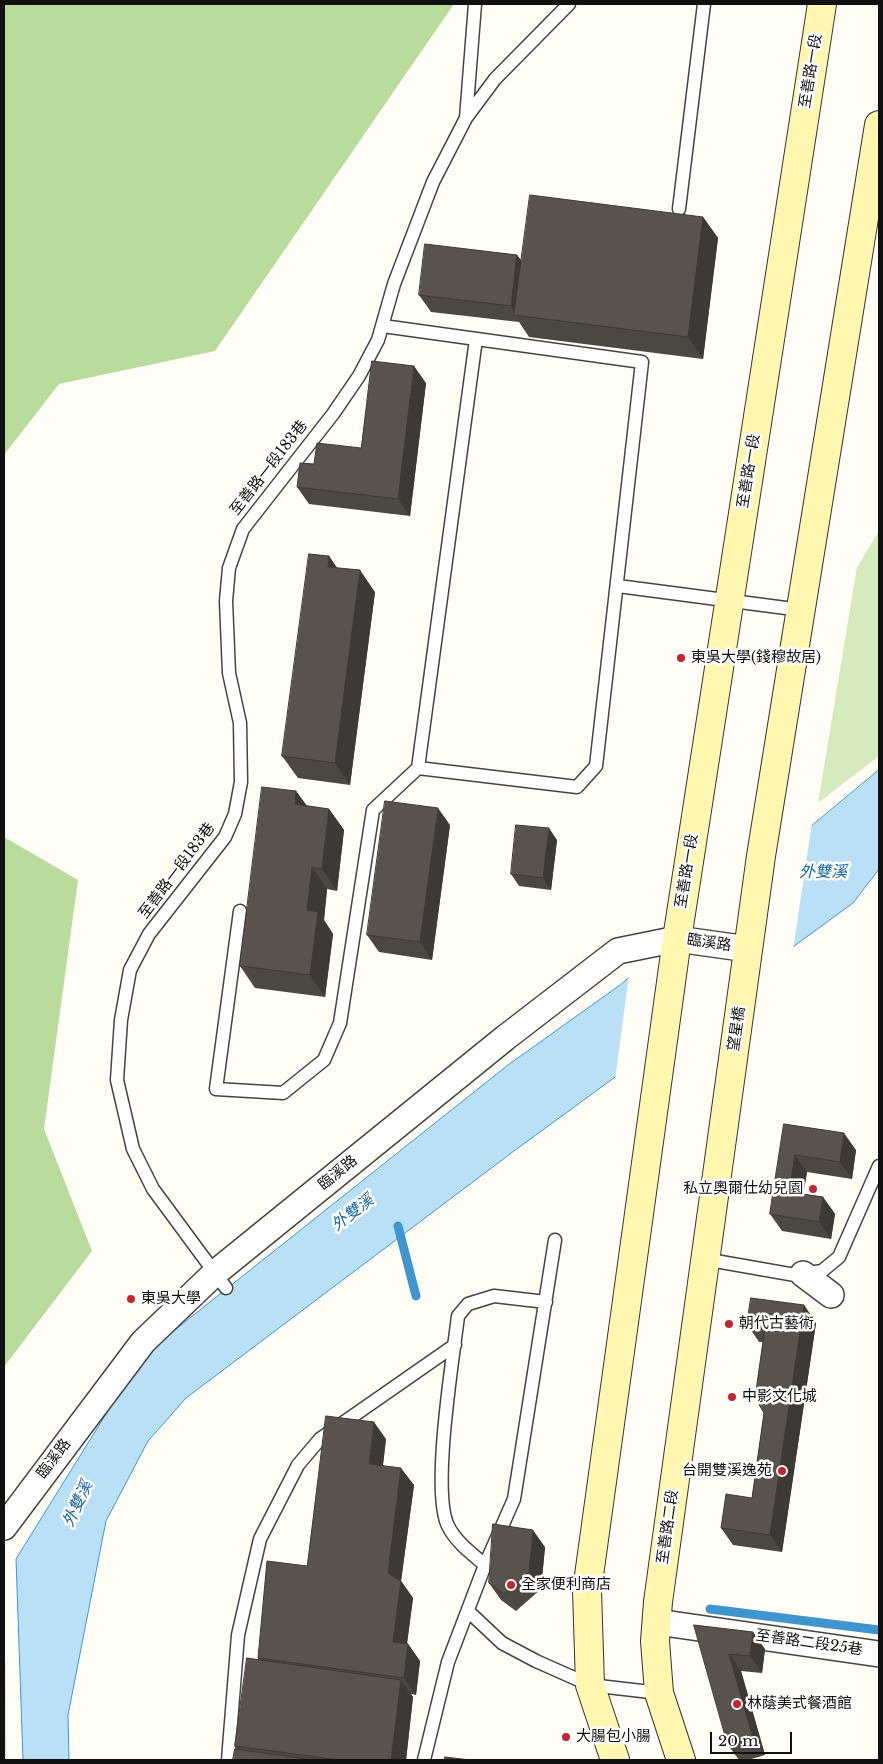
<!DOCTYPE html>
<html>
<head>
<meta charset="utf-8">
<style>
  body { margin:0 }
  #map { position:relative; width:883px; height:1764px; overflow:hidden; background:#fffdf5; font-family:"Libre Baskerville",serif }
  canvas { display:block }
  .frame { position:absolute; inset:0; border:5px solid #111; pointer-events:none }
  .scale { position:absolute; left:710px; top:1732px; width:82px; height:22px; box-sizing:border-box; border:2px solid #111; border-top:0; padding-left:6px; font-size:15px; line-height:18px; white-space:nowrap; color:#111; -webkit-text-stroke:4px #fff; paint-order:stroke }
</style>
</head>
<body>
<div id="map">
<canvas width="883" height="1764"></canvas>
<div class="frame"></div>
<div class="scale">20 m</div>
</div>
<script>
const ctx = document.querySelector('canvas').getContext('2d');
ctx.lineJoin = 'round';
function paint(path, color) { ctx.fillStyle = color; ctx.fill(path, 'evenodd'); }
function strokePath(path, color, width, dash) { ctx.strokeStyle = color; ctx.lineWidth = width; ctx.lineCap = dash ? 'butt' : 'round'; ctx.setLineDash(dash || []); ctx.stroke(path); }
function write(font, color, halo, rows, align = 'center') {
  ctx.font = font + ' "Libre Baskerville","Noto Sans TC",serif'; ctx.lineWidth = 5; ctx.setLineDash([]); ctx.textBaseline = 'middle'; ctx.strokeStyle = halo; ctx.fillStyle = color; for (const [text, x, y, turn = 0] of rows) {
    ctx.save(); ctx.translate(x, y); ctx.rotate((+turn || 0) * Math.PI / 180); ctx.textAlign = isNaN(turn) ? turn : align; if (halo) ctx.strokeText(text, 0, 0); ctx.fillText(text, 0, 0); ctx.restore();
  }
}
paint(new Path2D(`
  M879,531V756L818,803L857,567Z`), '#d5ebbd');
paint(new Path2D(`
  M4,4H454L215,351L59,384L4,455Z
  M4,837L78,880L44,1129L92,1251L4,1367Z`), '#b9dc9c');
paint(new Path2D(`
  M4,1662H6L7,1760H4Z`), '#e6f2cf');
const water = new Path2D(`
  M879,770V869L853,903L514,1151L186,1398L148,1441L106,1521L68,1715L69,1760H23L16,1559L142,1356L508,1065L620,985Z`);
paint(water, '#b9e0f7');
strokePath(water, '#3f96cf', 1);
paint(new Path2D(`
  M812,823L793,950L615,1080L629,975Z`), '#fffdf5');
strokePath(new Path2D(`
  M398,1226L416,1296
  M710,1609L879,1630`), '#3f96cf', 9);
const lane = new Path2D(`
  M466,118L475,4
  M679,209L704,4
  M383,326L642,362L596,766L577,787L418,768
  M618,586L801,610
  M240,911L216,1089L283,1093L324,1060L340,1023L373,810L418,768L476,339
  M704,1259L795,1275L822,1271L839,1257L879,1166
  M226,1288L153,1189L133,1149L117,1080L121,1020L130,970L149,934L225,837L235,814L241,782L240,723L229,673L226,601L229,568L243,529L333,414L359,376L378,340L394,284L433,182L466,118L495,79L569,4
  M485,1565C471,1553 456,1542 448,1526C431,1491 453,1359 458,1316L468,1304L494,1296L546,1302
  M468,1611L502,1643L536,1661L590,1685L659,1693
  M228,1760L238,1635L260,1539L298,1465L320,1439L455,1345
  M424,1760L448,1662L485,1565L514,1499L555,1240`);
const street = new Path2D(`
  M803,1274L831,1295
  M4,1527L143,1342L215,1273L505,1038L618,951L677,939L748,949
  M657,1622L879,1654`);
const secondary = new Path2D(`
  M615,1760L590,1685L587,1590L677,939L822,4
  M681,1760L659,1693L655,1641L658,1602L761,856L879,125`);
strokePath(lane, '#444', 15);
strokePath(street, '#444', 28);
strokePath(secondary, '#333', 30);
strokePath(lane, '#fff', 12);
strokePath(street, '#fff', 25);
strokePath(secondary, '#fff6b0', 28);
paint(new Path2D(`
  M703,217L718,238L703,359L529,337L519,322L431,312L419,295L517,255L521,260Z
  M426,383L410,516L309,504L297,487L314,464L361,448Z
  M329,556L337,568L375,592L350,785L298,778L282,756Z
  M296,791L307,806L329,809L344,830L337,891L327,889L324,920L333,934L325,997L255,988L240,966Z
  M450,825L432,960L379,952L367,935Z
  M557,840L551,890L519,886L511,874Z
  M784,1124L856,1150L852,1179L807,1172L803,1194L823,1197L835,1214L831,1239L782,1231L770,1214Z
  M804,1305L816,1323L782,1552L733,1545L721,1528L752,1498L764,1413L763,1342H759L747,1324Z
  M386,1439L383,1465L414,1485L401,1581L413,1598L407,1643L408,1644L420,1661L416,1695L411,1694L413,1697L406,1760H233L237,1749L235,1746L259,1660L258,1658L307,1566Z
  M545,1547L541,1589L516,1611L501,1600L489,1583Z
  M694,1625L765,1649L762,1673L741,1671L765,1755L748,1760H739L728,1745Z`), '#4d4742');
paint(new Path2D(`
  M703,217L718,238L703,359L688,337Z
  M517,255L529,272L518,316L511,306Z
  M414,366L426,383L410,516L398,499Z
  M329,556L344,578L328,567Z
  M360,570L375,592L350,785L335,763Z
  M296,791L312,813L295,804Z
  M438,808L450,825L432,960L420,942Z
  M329,809L344,830L337,891L322,869Z
  M549,828L557,840L551,890L543,878Z
  M312,867L327,889L324,920L333,934L325,997L310,975L307,910Z
  M844,1133L856,1150L852,1179L840,1162Z
  M795,1155L807,1172L801,1209L789,1192Z
  M823,1197L835,1214L831,1239L819,1222Z
  M804,1305L816,1323L782,1552L770,1535Z
  M374,1422L386,1439L381,1481L369,1464Z
  M401,1468L414,1485L401,1581L413,1598L405,1659L393,1642L388,1573Z
  M533,1530L545,1547L541,1589L529,1572Z
  M753,1632L765,1649L762,1673L750,1656Z
  M408,1644L420,1661L416,1695L404,1678Z
  M729,1654L741,1671L765,1755L753,1738Z
  M401,1680L413,1697L406,1760H391Z`), '#3f3936');
const building = new Path2D(`
  M530,195L703,217L688,337L514,315Z
  M425,244L517,255L511,306L419,295Z
  M372,361L414,366L398,499L297,487L300,463L314,464L317,443L361,448Z
  M309,554L329,556L328,567L360,570L335,763L282,756Z
  M262,787L296,791L295,804L329,809L322,869L312,867L307,910L318,912L310,975L240,966Z
  M385,801L438,808L420,942L367,935Z
  M516,825L549,828L543,878L511,874Z
  M784,1124L844,1133L840,1162L795,1155L789,1192L823,1197L819,1222L770,1214Z
  M751,1298L804,1305L770,1535L721,1528L726,1494L752,1498L764,1413L755,1398L765,1327L747,1324Z
  M326,1416L374,1422L369,1464L401,1468L388,1573L401,1581L393,1642L408,1644L404,1678L258,1658L267,1561L307,1566Z
  M493,1524L533,1530L529,1572L504,1594L489,1583Z
  M694,1625L753,1632L750,1656L729,1654L753,1738L728,1745Z
  M247,1658L401,1680L391,1760H339L235,1746Z
  M235,1749L314,1760H233Z
  M445,1757L470,1760H445Z`);
paint(building, '#5a524d');
strokePath(building, '#3f3936', 1);
for (const [x, y, r, color] of [
  [681,658,5,"#c4262e"],
  [813,1189,5,"#c4262e"],
  [131,1299,5,"#c4262e"],
  [729,1324,5,"#c4262e"],
  [732,1397,5,"#c4262e"],
  [782,1471,5,"#c4262e"],
  [511,1585,5,"#c4262e"],
  [737,1704,5,"#c4262e"],
  [566,1737,5,"#c4262e"]
]) { const dot = new Path2D(); dot.arc(x, y, r, 0, 2 * Math.PI); ctx.fillStyle = color; ctx.fill(dot); strokePath(dot, '#fff', 2); }
write('15px', '#111', '#fff', [
  ["至善路一段",811,71,-81],
  ["至善路一段183巷",269,468,-52],
  ["至善路一段",749,471,-81],
  ["至善路一段183巷",177,871,-53],
  ["至善路一段",687,871,-81],
  ["臨溪路",709,943,8],
  ["望星橋",737,1029,-82],
  ["臨溪路",338,1173,-39],
  ["臨溪路",54,1459,-53],
  ["至善路二段",668,1527,-82],
  ["至善路二段25巷",809,1643,8]
]);
write('15px', '#111', '#fff', [
  ["東吳大學(錢穆故居)",691,658],
  ["私立奧爾仕幼兒園",803,1189,"right"],
  ["東吳大學",141,1299],
  ["朝代古藝術",739,1324],
  ["中影文化城",742,1397],
  ["台開雙溪逸苑",772,1471,"right"],
  ["全家便利商店",521,1585],
  ["林蔭美式餐酒館",747,1704],
  ["大腸包小腸",576,1737]
], 'left');
write('italic 16px', '#1768a6', '#fff', [
  ["外雙溪",823,872],
  ["外雙溪",353,1213,-38],
  ["外雙溪",78,1504,-65]
]);
</script>
</body>
</html>
